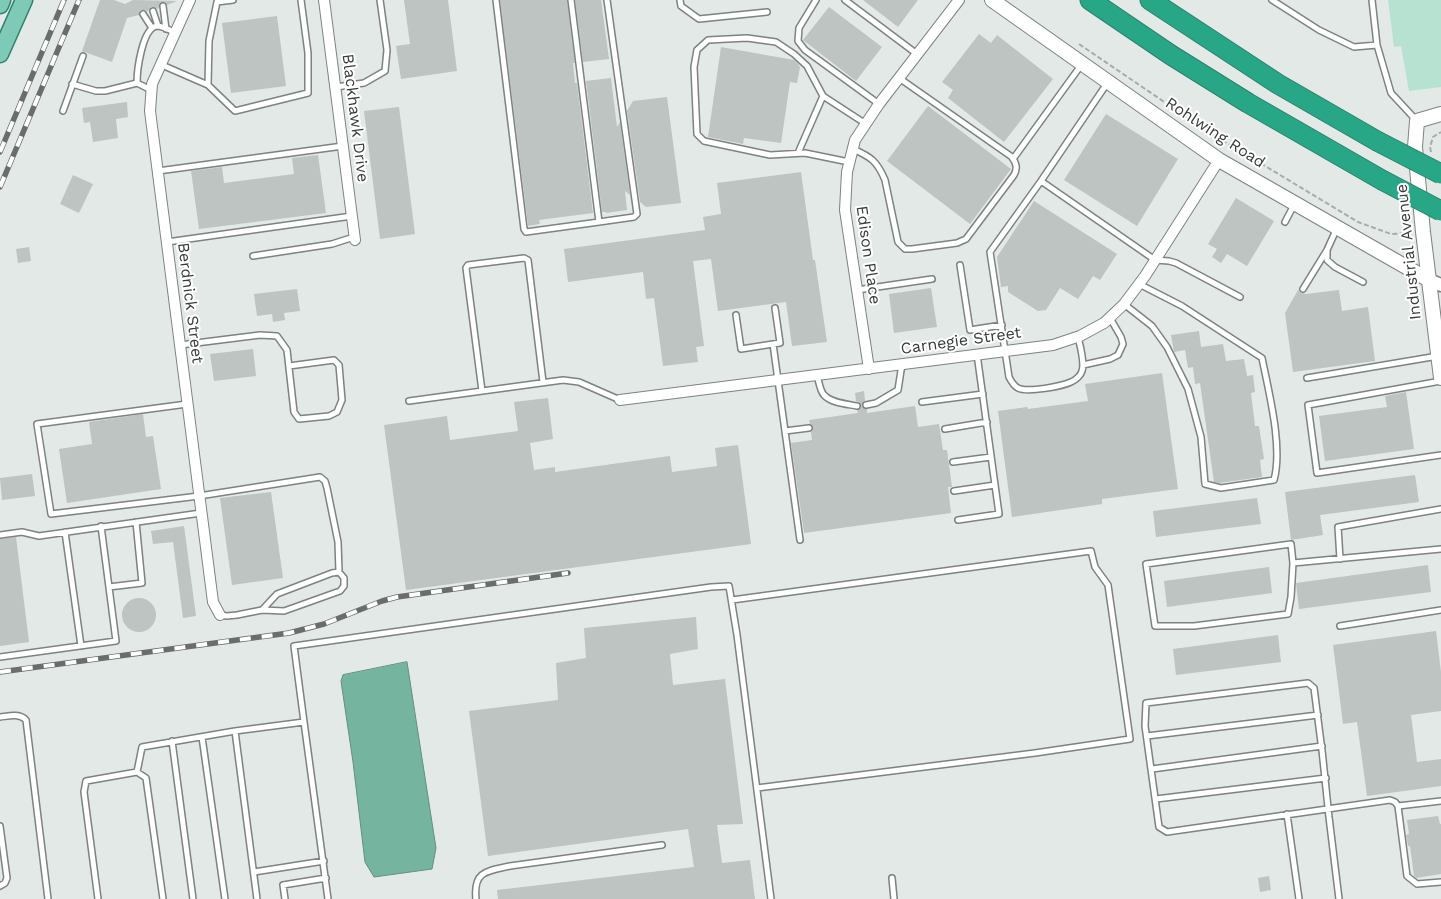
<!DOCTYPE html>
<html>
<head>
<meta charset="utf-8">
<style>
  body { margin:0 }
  canvas { display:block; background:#e2e9e6 }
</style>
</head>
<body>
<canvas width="1441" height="899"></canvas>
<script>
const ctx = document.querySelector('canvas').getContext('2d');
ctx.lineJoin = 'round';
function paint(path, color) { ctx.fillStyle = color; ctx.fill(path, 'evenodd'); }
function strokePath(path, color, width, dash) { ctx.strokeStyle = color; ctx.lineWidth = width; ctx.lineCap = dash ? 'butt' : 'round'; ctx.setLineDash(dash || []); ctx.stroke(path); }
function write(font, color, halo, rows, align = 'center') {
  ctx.font = font + ' "Work Sans",sans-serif'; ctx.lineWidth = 4; ctx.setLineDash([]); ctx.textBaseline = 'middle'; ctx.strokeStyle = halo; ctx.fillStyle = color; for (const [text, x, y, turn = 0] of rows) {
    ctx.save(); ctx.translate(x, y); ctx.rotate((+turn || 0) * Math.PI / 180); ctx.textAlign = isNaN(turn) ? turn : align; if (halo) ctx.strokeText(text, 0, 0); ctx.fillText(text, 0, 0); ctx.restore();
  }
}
paint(new Path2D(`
  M1388,0H1441V87L1409,91L1401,46L1394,47Z`), '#b7e2d2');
const water = new Path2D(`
  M407,662L436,848L432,869L374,877L365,862L353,762L341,681L343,675Z`);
paint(water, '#75b49f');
strokePath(water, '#639080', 1);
paint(new Path2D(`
  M100,0H114L125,4L133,0L177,1L167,5L165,2H162L159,4V8L157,9L154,7H151L147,12L145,10H141L139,15L127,18L112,62L82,51Z
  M404,0H448L457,71L401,79L396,46L410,44Z
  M500,0H567L575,63H573L575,83H577L593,213L539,220L540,224L528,226Z
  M575,0H601L609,59L583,62Z
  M863,0H918L898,27Z
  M829,7L882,47L856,81L803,40Z
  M277,16L286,86L231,93L222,23Z
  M979,34L991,43L997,35L1053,79L1004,142L948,98L953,90L942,82Z
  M721,47L794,60L798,64L800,67L797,83L790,82L781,143L744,138L743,144L708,137Z
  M611,78L617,127L620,122L630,195L625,191L627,210L606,213V212H602L586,81Z
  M667,97L681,203L646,207L640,202L627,111L633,101Z
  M127,102L128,117L116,119L118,138L93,142L90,122L84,123L82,108Z
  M928,106L1011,169L970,224L887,161Z
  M399,107L415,234L380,239L364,111Z
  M1106,114L1178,159L1137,226L1064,180Z
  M318,155L326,213L199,229L191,171L222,167L224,183L294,174L292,158Z
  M801,172L813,260H815L827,342L792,346L786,302L718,311L711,259L693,261L704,346L696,347L698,362L663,366L654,298L646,299L643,272L568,282L564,249L705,230L703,217L721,214L717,183Z
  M73,175L93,184L79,213L60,204Z
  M1236,198L1274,221L1247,266L1227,254L1221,263L1212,257L1217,249L1208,244Z
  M1034,201L1117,254L1100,280L1093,276L1078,299L1060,288L1046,310L1038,311L1008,292V286L1001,287L997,257Z
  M29,247L31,261L18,263L16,249Z
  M931,288L937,327L894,333L889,294Z
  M297,289L300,311L284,313L285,320L273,322L272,314L257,316L254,294Z
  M1298,290L1301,293L1306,294L1339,290L1342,311L1368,307L1375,361L1293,372L1285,313Z
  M1199,331L1201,347L1223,344L1226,361L1244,359L1247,376L1253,375L1255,392L1251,393L1255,426H1259L1264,459L1260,460L1262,477L1219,483L1214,482L1200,383L1195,384L1193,367L1188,368L1185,350L1174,352L1171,335Z
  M253,349L256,376L214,381L210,354Z
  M1162,373L1178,489L1102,499V504L1012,517L998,411L1027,407L1028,409L1088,401L1085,384Z
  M864,391L865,401L863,402L862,405L863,408L867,409V413L915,406L918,427L939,424L943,450H947L952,487H948L951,513L804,533L791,443L812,440L811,432L813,430V427L810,424L809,420L858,413L857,410L861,408V405L859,402L856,401L855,393Z
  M1406,392L1414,449L1325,461L1319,416L1387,407L1385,396Z
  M548,398L553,439L530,443L534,470L555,467V472L670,456L672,472L717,466L715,448L738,445L751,544L406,590L384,425L447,416L450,440L518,431L514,402Z
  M143,414L146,437L153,436L161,489L67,503L59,449L92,444L89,422Z
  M32,474L35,496L2,500L0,478Z
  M1415,475L1419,502L1320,515L1323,535L1291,540L1285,492Z
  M271,492L283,578L232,585L220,498Z
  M1257,498L1261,524L1156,537L1153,511Z
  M184,526L196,616L183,618L173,542L153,544L151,531Z
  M16,537L29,642L0,646V539Z
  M1428,565L1431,592L1299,609L1296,583Z
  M1269,567L1272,593L1167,607L1164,581Z
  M122 615a17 17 0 1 1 34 0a17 17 0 1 1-34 0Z
  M696,617L698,649L670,654L673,685L725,679L743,824L717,825L722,863L750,860L755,899H498L497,890L694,867L688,829L488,856L469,711L558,700L556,663L586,658L584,628Z
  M1436,631L1441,672V711L1411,715L1417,762L1441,759V786L1367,796L1357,722L1343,724L1333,645Z
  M1278,635L1281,662L1176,675L1173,649Z
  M1438,816L1440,824H1441V874L1416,878L1414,876L1410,846H1408L1406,835L1409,834L1407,820Z
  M1269,876L1271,890L1260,892L1258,878Z`), '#bdc4c1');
const service = new Path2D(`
  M233,0L217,2L209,41L208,85L235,111L308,93V53L301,0
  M496,0L524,229L526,232L599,222L571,0
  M680,0L681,6L699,19L767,12
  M816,0L799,28L798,41L805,50L879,104
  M845,0L917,54
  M1272,0L1319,30L1354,47L1377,45
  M1372,0L1377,45L1391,93L1417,121
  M163,6L166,29
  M153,11L158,26
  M143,14L152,28
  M162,65L208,85
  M72,84L96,91H105L137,83
  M336,87L364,83L385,71L387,50L380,0
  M151,90L137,83C137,71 142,28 157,26C163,26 171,31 176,33
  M63,111L83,56
  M853,149C871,157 877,161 885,180L898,242L905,249H912L957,243L966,239L1014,175C1018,168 1016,163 1012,157L899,78
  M798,153L823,96
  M1013,159L1082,64
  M849,162L805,153L770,155L704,141L697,134L694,67L697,50L708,40L747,38L776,42L794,54L807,66L823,96L866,124
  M158,171L343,146
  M1041,181L1155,260L1169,261L1176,263L1240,297
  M599,222L634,217L637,214L607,0
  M1285,222L1294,205
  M1337,228L1327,250V260L1335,267L1363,282
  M167,242L352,216
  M253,256L332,244L354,237
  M960,265L970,330L1002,325
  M1303,289L1327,250
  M857,290L932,279
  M1124,304L1152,326L1167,347L1188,389L1201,437L1205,484L1221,488L1274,480C1283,447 1269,393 1262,358L1182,306L1139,284
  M775,308L780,343L773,344L800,540
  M736,315L741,349L773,344
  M1078,337C1080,345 1085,363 1082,371C1081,375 1076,380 1071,382C1062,386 1028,393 1018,388C1014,386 1011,381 1009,377L990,252L1041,181L1108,82
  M180,345L260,335L277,336L287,350L294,412L299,419L329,416L337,412L342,400L339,365L334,360L289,366
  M1083,365L1110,359L1118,355L1123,344L1121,337L1110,318
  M817,375C819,382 820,391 824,395C831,403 847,404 857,406
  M1307,378L1438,356
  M1441,381L1308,405L1317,473L1441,455
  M482,391L466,268L468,265L524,258L528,260L543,382
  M409,401L563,380L579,382L620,400
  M922,402L983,394
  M187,404L37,424L51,514L199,496L320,477L325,481L327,488L338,542L339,572
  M866,405L876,403L898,390L902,364
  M945,429L987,422
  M785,431L809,428
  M953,462L991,457
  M954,491L995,485
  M958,520L999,514L977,354
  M65,532L81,646
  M0,535L22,532L39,536L201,513
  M1340,559L1338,527L1441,509
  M1293,563L1291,597L1288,614L1194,626H1155L1146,564L1291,544L1293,563L1441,549
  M109,587L142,583L136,522
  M732,600L1091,551L1095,567L1108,585L1130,739L1035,753L757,788
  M220,615L227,616L237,615L262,610L284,611L340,591L344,586V578L339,572L332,573L277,594L262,610
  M1340,626L1441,610
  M0,657L116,641L101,526
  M0,717C9,716 19,713 26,720L48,899
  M304,722L328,899
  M235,731L304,722L294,646L711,587L729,586L737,635L771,899
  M1147,736L1318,715
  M202,737L225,899
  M172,741L193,899
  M1152,769L1322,746
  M137,772L146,778L163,899
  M1156,799L1326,778
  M1441,801L1398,806L1407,876L1417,884L1441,882
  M1287,814L1299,899
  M0,826L7,878L5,883L0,886
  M254,872L324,861
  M892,878L894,899
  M98,899L84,792L86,781L137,772L142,747L235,731L257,899
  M285,899L283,885L326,878
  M476,899C473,871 487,871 510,866L662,845
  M1339,899L1329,817C1325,774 1320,731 1314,688L1308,683L1146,703L1145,726L1159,827L1167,832L1390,800L1395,802L1398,806`);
const minor = new Path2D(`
  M190,0L152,84L150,111L213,602L220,615
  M324,0L355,240
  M869,369L845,210L847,172L855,140L879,104L959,0
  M620,400L1053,345L1080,336L1104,323L1124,304L1145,276L1219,160`);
const tertiary = new Path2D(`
  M1429,280L1441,285`);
const secondary = new Path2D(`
  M992,0L1219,160L1429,280
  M1441,114L1417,121L1415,147L1423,232L1441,378`);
const primary = new Path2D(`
  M0,5L2,0
  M0,54L24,0`);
const motorway = new Path2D(`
  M1090,0L1171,55L1248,103L1382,180
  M1150,0L1278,84L1377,141`);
strokePath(service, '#7c8381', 8);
strokePath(minor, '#7c8381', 12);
strokePath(tertiary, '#7c8381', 15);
strokePath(secondary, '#7c8381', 16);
strokePath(primary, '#2e816c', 19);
strokePath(motorway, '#2e816c', 21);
strokePath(new Path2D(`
  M1079,44L1207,131L1358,222L1391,234L1410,233
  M1431,152L1430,147L1433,137L1441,132`), '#a7adaa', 2, [5, 2.5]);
strokePath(service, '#fff', 5);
strokePath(minor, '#fff', 10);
strokePath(tertiary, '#fff', 12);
strokePath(secondary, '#fff', 14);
strokePath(primary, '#7ecab7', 16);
strokePath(motorway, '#28a787', 19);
const rail = new Path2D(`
  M0,152L64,0
  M0,187L79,0
  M0,672L289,633L324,624L382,601L397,597L568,573`);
strokePath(rail, '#696d6b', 5.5);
strokePath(rail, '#fff', 4, [11]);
const motorwayBridge = new Path2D(`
  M1377,141L1441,174
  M1382,180L1441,211`);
strokePath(motorwayBridge, '#2e816c', 21, []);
strokePath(motorwayBridge, '#28a787', 19);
write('16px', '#383b39', '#fff', [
  ["Blackhawk Drive",355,118,83],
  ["Rohlwing Road",1215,133,33],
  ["Industrial Avenue",1409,252,-96],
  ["Edison Place",868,255,82],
  ["Berdnick Street",190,303,83],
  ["Carnegie Street",961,341,-8]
]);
</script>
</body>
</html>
